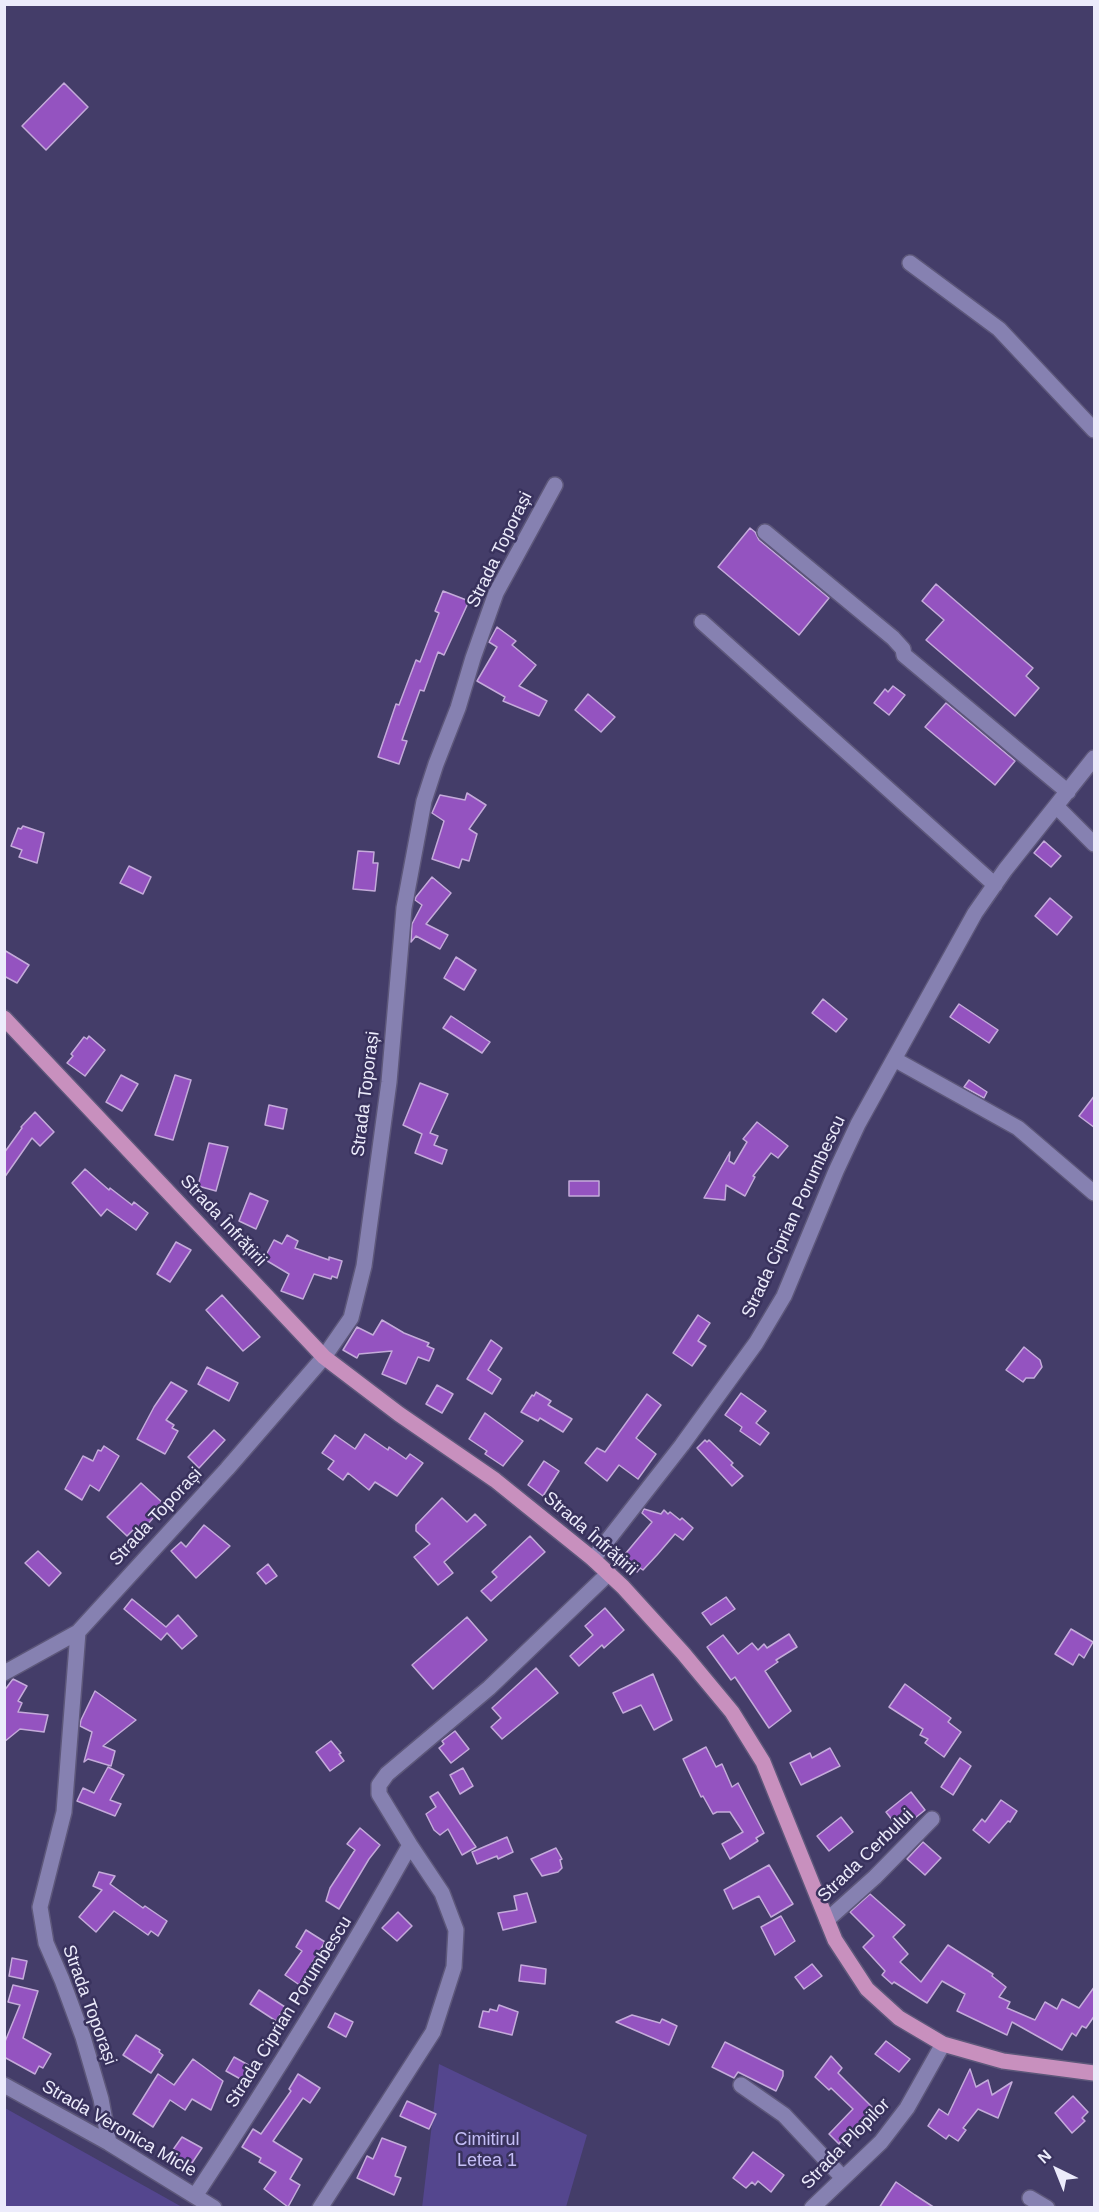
<!DOCTYPE html>
<html>
<head>
<meta charset="utf-8">
<style>
  body { margin:0 }
  #map { position:relative; width:1099px; height:2212px; overflow:hidden; background:#443d69; font-family:Arial,sans-serif }
  canvas { display:block }
  .frame { position:absolute; inset:0; border:6px solid #ecebfb; pointer-events:none }
  .north { position:absolute; left:1027px; top:2140px; width:60px; height:60px; -webkit-text-stroke:4px #39325d; paint-order:stroke; rotate:317deg; font-size:16px; font-weight:700; line-height:24px; text-align:center; color:#ecebfb }
  .north::after { content:''; display:block; margin:auto; width:21px; height:27px; background:#ecebfb; clip-path:polygon(50% 0,100% 100%,50% 72%,0 100%) }
</style>
</head>
<body>
<div id="map">
<canvas width="1099" height="2212"></canvas>
<div class="frame"></div>
<div class="north">N</div>
</div>
<script>
const ctx = document.querySelector('canvas').getContext('2d');
ctx.lineJoin = 'round';
function paint(path, color) { ctx.fillStyle = color; ctx.fill(path, 'evenodd'); }
function strokePath(path, color, width, dash) { ctx.strokeStyle = color; ctx.lineWidth = width; ctx.lineCap = dash ? 'butt' : 'round'; ctx.setLineDash(dash || []); ctx.stroke(path); }
function write(font, color, halo, rows, align = 'center') {
  ctx.font = font + ' Arial,sans-serif'; ctx.lineWidth = 5; ctx.setLineDash([]); ctx.textBaseline = 'middle'; ctx.strokeStyle = halo; ctx.fillStyle = color; for (const [text, x, y, turn = 0] of rows) {
    ctx.save(); ctx.translate(x, y); ctx.rotate((+turn || 0) * Math.PI / 180); ctx.textAlign = isNaN(turn) ? turn : align; if (halo) ctx.strokeText(text, 0, 0); ctx.fillText(text, 0, 0); ctx.restore();
  }
}
paint(new Path2D(`
  M439,2064L587,2135L566,2207L422,2208Z
  M4,2108H5L182,2207H5Z`), '#54468e');
const building = new Path2D(`
  M64,83L88,107L46,150L22,126Z
  M750,528L755,532L759,540L829,598L799,635L718,567Z
  M936,584L1033,668L1026,676L1039,688L1015,716L926,640L944,620L922,601Z
  M443,591L469,601L444,655L438,652L424,691L420,690L402,740L407,741L399,764L378,757L396,704L399,705L416,660L420,662L439,613L435,611Z
  M497,627L516,641L512,645L536,665L519,686L547,701L539,716L503,701L505,697L477,681L497,647L489,642Z
  M893,686L905,695L889,715L874,703L885,689L888,692Z
  M588,694L615,717L601,732L575,710Z
  M946,703L1015,761L995,785L925,727Z
  M467,793L486,805L469,829L477,834L469,861L462,859L459,868L432,859L444,821L432,813L440,795L465,800Z
  M23,826L44,833L37,863L19,857L22,850L11,846L18,828L21,829Z
  M1044,841L1061,856L1051,867L1034,853Z
  M358,851L374,852L373,863H378L375,891L353,889Z
  M129,866L151,877L143,894L120,883Z
  M432,877L451,893L426,924L448,935L440,949L416,936L411,942L412,924L422,905L415,900L416,897Z
  M1050,898L1072,917L1057,935L1035,916Z
  M4,950L29,965L17,983L4,976Z
  M456,957L476,970L464,990L444,978Z
  M823,999L847,1019L836,1032L812,1013Z
  M959,1004L998,1030L989,1043L950,1017Z
  M451,1016L490,1042L482,1053L443,1028Z
  M89,1036L105,1050L85,1076L67,1063L73,1056L71,1054L84,1037L87,1039Z
  M121,1075L138,1084L122,1111L106,1102Z
  M175,1075L191,1080L173,1140L155,1135Z
  M969,1080L987,1092L984,1098L964,1087Z
  M420,1083L448,1094L430,1133L438,1136L434,1145L447,1150L442,1164L415,1153L422,1134L403,1125Z
  M1095,1095V1128L1079,1116Z
  M269,1105L287,1109L283,1129L265,1125Z
  M35,1112L54,1132L40,1146L32,1138L4,1178V1153L22,1128L21,1127Z
  M757,1122L788,1146L778,1158L771,1153L753,1176L755,1177L745,1196L726,1185L725,1200L704,1198L730,1152L729,1161L734,1164L747,1142L743,1139Z
  M209,1143L228,1147L216,1191L198,1186Z
  M85,1169L109,1190L110,1188L132,1205L134,1202L148,1213L136,1230L107,1209L101,1216L72,1183Z
  M569,1181H599V1196H569Z
  M250,1193L268,1201L256,1229L239,1221Z
  M287,1235L298,1241L295,1248L329,1260V1257L342,1261L337,1278L332,1276L331,1279L314,1274L303,1299L281,1291L289,1274L264,1259L274,1240L282,1244Z
  M176,1242L191,1250L170,1282L157,1274Z
  M222,1295L260,1337L243,1351L206,1310Z
  M698,1315L710,1323L698,1341L706,1346L692,1366L673,1353Z
  M382,1320L404,1333L429,1343L427,1346L434,1349L429,1361L418,1357L406,1384L382,1374L392,1351L359,1354L357,1358L343,1350L357,1327L373,1335Z
  M491,1340L502,1348L488,1370L501,1379L492,1394L467,1379Z
  M1024,1347L1040,1360L1042,1367L1034,1378H1026L1023,1382L1006,1370Z
  M207,1367L238,1383L229,1401L198,1384Z
  M171,1382L187,1391L166,1420L174,1425L172,1428L178,1431L165,1454L137,1439L154,1407Z
  M437,1385L453,1394L442,1413L426,1404Z
  M536,1392L551,1401L548,1405L572,1419L563,1432L540,1418L538,1421L521,1412L532,1395L534,1396Z
  M741,1393L766,1411L756,1423L769,1433L760,1445L740,1431L742,1427L725,1415Z
  M647,1394L661,1405L636,1438L656,1454L638,1479L619,1465L607,1481L585,1463L597,1448L605,1452Z
  M485,1413L523,1441L503,1466L485,1454L487,1451L469,1439Z
  M214,1430L225,1440L199,1468L188,1457Z
  M365,1434L388,1450L389,1447L406,1459L410,1454L423,1463L397,1496L375,1482L369,1490L348,1473L343,1480L328,1469L334,1461L322,1453L335,1435L355,1449Z
  M705,1440L707,1442L709,1440L733,1463L731,1465L743,1476L732,1486L697,1448Z
  M104,1446L119,1456L99,1491L90,1485L82,1500L65,1489L83,1456L93,1461L98,1450L101,1451Z
  M544,1461L559,1471L543,1496L528,1485Z
  M141,1483L165,1505L146,1526L132,1531L127,1536L107,1517Z
  M442,1498L467,1522L475,1514L486,1525L444,1562L453,1573L438,1585L414,1557L430,1544L416,1531V1525Z
  M644,1509L661,1514L664,1510L668,1514L670,1512L680,1520L682,1518L693,1528L683,1540L675,1534L657,1555L643,1570L640,1568L637,1572L621,1559L652,1522L642,1513Z
  M204,1525L230,1546L196,1578L171,1551L181,1542L186,1547Z
  M530,1536L545,1552L491,1601L481,1591L497,1577L492,1572Z
  M38,1551L61,1573L49,1586L25,1563Z
  M268,1564L277,1576L266,1584L257,1573Z
  M726,1597L735,1609L711,1625L702,1613Z
  M132,1599L166,1627L178,1615L197,1636L182,1649L167,1633L161,1640L124,1609Z
  M605,1608L624,1630L604,1648L602,1645L579,1666L570,1656L593,1635L585,1626Z
  M467,1617L487,1640L433,1689L412,1665Z
  M1071,1629L1093,1642L1084,1658L1079,1654L1073,1665L1055,1654Z
  M789,1634L797,1647L776,1660L778,1662L765,1671L791,1711L769,1728L735,1677L731,1680L707,1647L723,1635L738,1654L752,1643L758,1650L764,1644L767,1648Z
  M536,1668L558,1693L502,1739L491,1727L501,1718L492,1708Z
  M653,1674L672,1720L654,1730L641,1705L623,1713L613,1693Z
  M13,1679L27,1686L18,1701L22,1703L18,1712L48,1715L44,1732L20,1729L4,1742V1691Z
  M905,1684L951,1718L948,1722L961,1732L944,1757L925,1743L928,1739L920,1735L923,1729L889,1707Z
  M95,1691L136,1720L103,1746L115,1751L111,1766L88,1759L84,1762L92,1732L80,1726L81,1720Z
  M455,1731L469,1749L451,1763L439,1748L444,1744L442,1741Z
  M331,1741L341,1753L339,1754L344,1761L330,1771L316,1752Z
  M706,1747L716,1767L722,1764L732,1787L738,1783L764,1833L756,1838L758,1841L730,1859L722,1844L743,1832L730,1812H717L713,1814L703,1796L701,1797L683,1759Z
  M830,1748L840,1766L801,1785L790,1763L810,1753L812,1758Z
  M960,1758L971,1766L953,1795L941,1787Z
  M108,1767L124,1775L110,1800L121,1804L115,1816L77,1801L83,1788L94,1793Z
  M463,1768L473,1786L460,1794L450,1775Z
  M438,1792L476,1847L462,1855L448,1829L440,1835L434,1830L426,1814L436,1807L430,1797Z
  M911,1792L925,1810L900,1830L886,1812Z
  M1001,1800L1017,1811L1010,1822L1008,1821L989,1843L973,1830L982,1819L985,1822Z
  M841,1817L853,1832L829,1851L817,1836Z
  M360,1828L380,1845L369,1859L339,1909L326,1901L330,1888L355,1850L347,1844Z
  M507,1837L513,1852L498,1859L497,1856L477,1864L472,1852Z
  M923,1842L941,1858L925,1875L907,1859Z
  M556,1848L562,1859L560,1860L562,1868L558,1872L542,1876L531,1859Z
  M769,1865L793,1904L771,1917L759,1896L733,1909L724,1890Z
  M99,1872L115,1876L110,1884L143,1908L145,1906L167,1921L158,1936L151,1931L148,1935L114,1911L96,1932L79,1917L102,1890L93,1886Z
  M527,1893L536,1922L503,1930L498,1913L517,1910L514,1896Z
  M870,1894L905,1925L893,1937L908,1954L900,1962L921,1982L948,1945L993,1974L992,1976L1006,1987L999,1997L1010,2002L1007,2008L1035,2020L1045,2002L1057,2009L1062,1999L1079,2008L1095,1986V2015L1086,2028L1082,2026L1076,2036L1072,2033L1062,2050L1012,2022L1007,2035L957,2011L965,1994L942,1981L927,2003L894,1982L892,1984L882,1975L885,1971L863,1947L874,1936L850,1912Z
  M398,1912L412,1926L397,1941L382,1928Z
  M781,1916L795,1941L775,1955L761,1927Z
  M306,1930L325,1942L311,1965L316,1968L305,1984L304,1983L301,1986L285,1975L302,1951L296,1947Z
  M12,1958L27,1961L23,1979L9,1976Z
  M812,1964L822,1976L804,1989L795,1977Z
  M521,1965L546,1969L545,1984L519,1981Z
  M13,1985L38,1991L23,2038L51,2054L43,2068L39,2066L35,2074L4,2057V2044L20,2005L8,2002Z
  M259,1990L285,2007L276,2021L250,2004Z
  M499,2005L518,2012L512,2035L479,2027L483,2011L489,2012L490,2009L497,2011Z
  M335,2013L353,2022L346,2037L328,2027Z
  M632,2015L660,2023L662,2019L677,2026L669,2045L616,2022Z
  M136,2035L160,2050L159,2052L163,2055L151,2073L123,2055Z
  M886,2041L910,2059L899,2072L875,2054Z
  M725,2042L783,2071V2076L776,2091L738,2072L734,2078L712,2067Z
  M831,2056L842,2068L838,2073L881,2116L870,2126L867,2123L845,2145L841,2141L839,2144L829,2134L853,2109L831,2088L829,2090L815,2077Z
  M234,2057L252,2067L244,2081L226,2071Z
  M193,2059L223,2081L211,2110L192,2099L185,2110L170,2100L153,2127L133,2114L158,2074L174,2085Z
  M970,2069L976,2087L988,2080L992,2095L1012,2082L998,2118L978,2109L963,2128L966,2130L958,2141L949,2135L946,2139L928,2126L939,2109L948,2115Z
  M298,2074L320,2088L310,2103L303,2098L273,2141L302,2159L290,2179L300,2185L288,2207L264,2189L276,2172L259,2162L261,2158L242,2147L253,2129L261,2134L291,2091L289,2089Z
  M1073,2096L1088,2112L1082,2118L1085,2121L1072,2133L1055,2113Z
  M407,2101L436,2114L429,2129L400,2116Z
  M182,2137L202,2148L190,2166L170,2154Z
  M382,2138L406,2147L395,2176L401,2178L394,2195L357,2178L367,2156L373,2159Z
  M753,2152L784,2175L771,2192L758,2181L755,2185L752,2182L746,2188L733,2178Z
  M896,2182L915,2195L935,2208H879Z`);
paint(building, '#9453c0');
strokePath(building, '#c4aada', 1.5);
const minor = new Path2D(`
  M910,263L999,329L1094,430
  M765,532L893,638L903,649L904,655L1068,792
  M702,622L995,885
  M1056,806L1094,844
  M894,1059L1018,1128L1094,1193
  M593,1559L682,1445L756,1343L784,1296L836,1171L858,1124L975,913L1005,870L1094,758
  M4,1673L78,1632
  M827,1920L875,1877L932,1819
  M4,2085L109,2143L214,2208
  M741,2085L784,2115L843,2178
  M109,2143L101,2099L83,2037L62,1980L46,1943L40,1907L64,1812L78,1632L227,1469L324,1357L351,1318L364,1266L389,1082L404,908L424,801L436,764L458,708L473,658L496,593L555,485
  M195,2196C271,2081 343,1965 410,1845
  M1030,2198L1047,2208
  M320,2208L433,2032L454,1967L456,1930L442,1893L410,1845L379,1794V1785L387,1774L489,1688L609,1573
  M812,2208L881,2142L907,2108L943,2044`);
const major = new Path2D(`
  M4,1018L324,1357L399,1414L495,1480L593,1559L623,1587L683,1653L732,1712L763,1762L835,1940L867,1989L899,2018L943,2044L1003,2061L1094,2073`);
strokePath(minor, '#5d577a', 18);
strokePath(major, '#5d577a', 18);
strokePath(minor, '#8681b1', 15);
strokePath(major, '#c890be', 15);
write('18px', '#ecebfb', '#39325d', [
  ["Strada Toporași",500,550,-64],
  ["Strada Toporași",366,1094,-83],
  ["Strada Ciprian Porumbescu",794,1217,-65],
  ["Strada Înfrățirii",223,1221,47],
  ["Strada Toporași",156,1517,-47],
  ["Strada Înfrățirii",590,1534,41],
  ["Strada Cerbului",866,1856,-44],
  ["Strada Toporași",89,2005,70],
  ["Strada Ciprian Porumbescu",289,2012,-58],
  ["Strada Veronica Micle",119,2129,30],
  ["Strada Plopilor",846,2144,-46]
]);
write('18px', '#c4bef7', '#39325d', [
  ["Cimitirul",487,2140],
  ["Letea 1",487,2161]
]);
</script>
</body>
</html>
